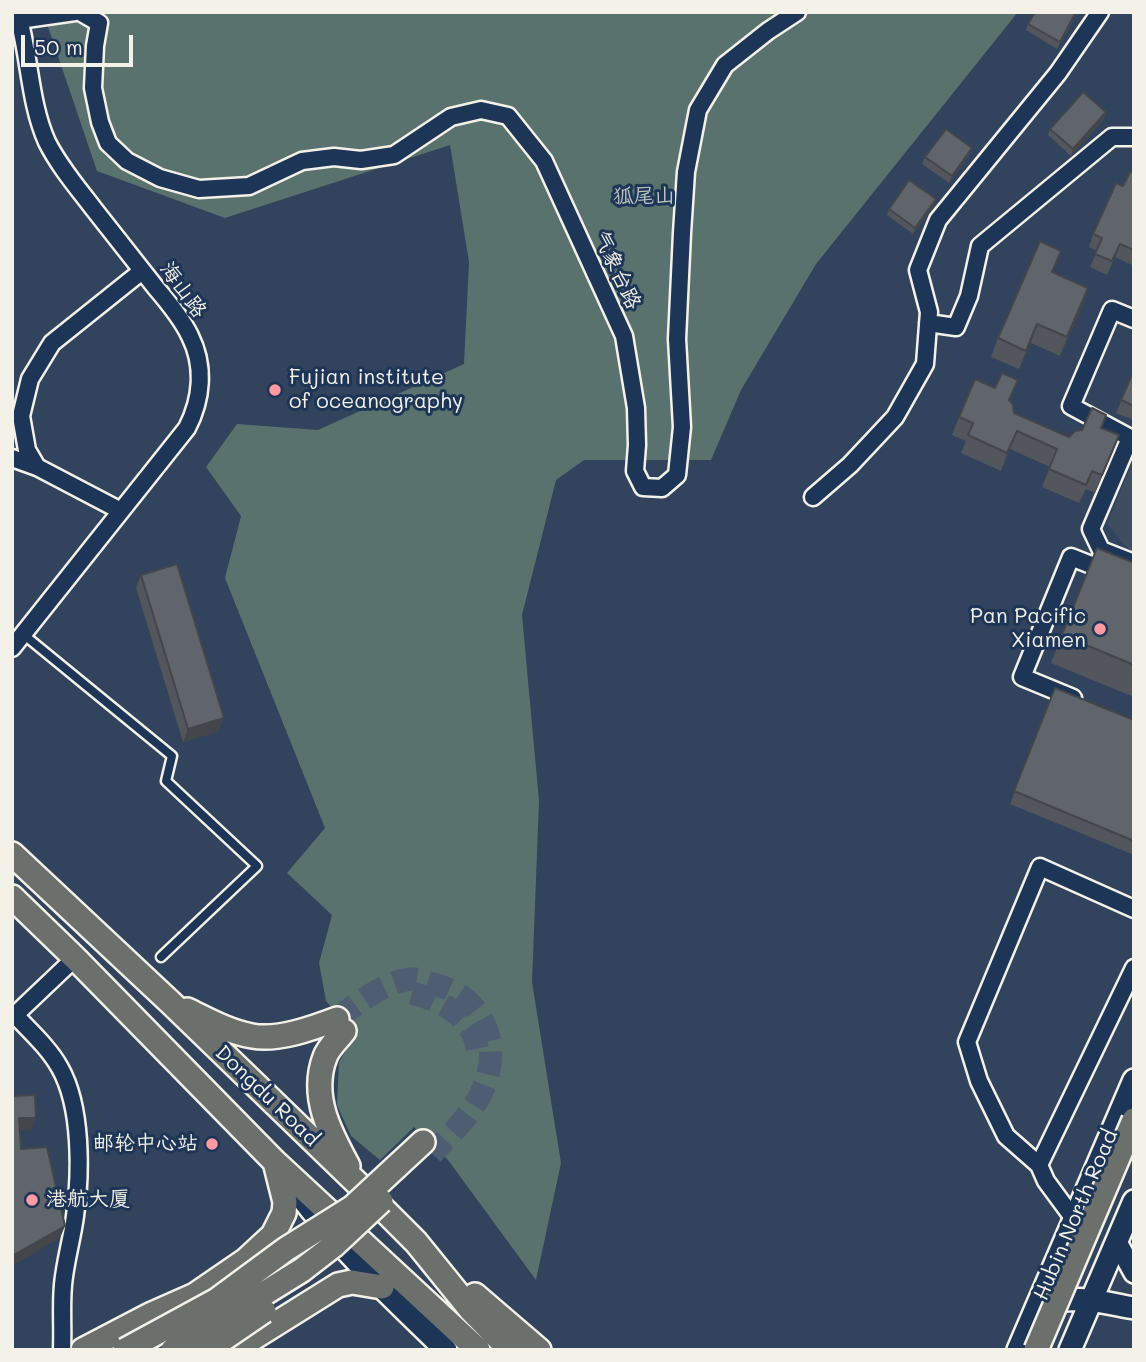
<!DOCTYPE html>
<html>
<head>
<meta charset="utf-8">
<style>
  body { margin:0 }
  #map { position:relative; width:1146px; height:1362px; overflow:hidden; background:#31435d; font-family:Mali,sans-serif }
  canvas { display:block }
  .frame { position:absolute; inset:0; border:14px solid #f4f1e8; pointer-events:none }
  .scale { position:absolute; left:21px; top:35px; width:112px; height:32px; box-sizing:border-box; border:4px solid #f4f1e8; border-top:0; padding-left:9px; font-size:21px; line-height:24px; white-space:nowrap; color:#f4f1e8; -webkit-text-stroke:5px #1d3557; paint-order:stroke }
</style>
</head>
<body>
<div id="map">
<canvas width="1146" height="1362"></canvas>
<div class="frame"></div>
<div class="scale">50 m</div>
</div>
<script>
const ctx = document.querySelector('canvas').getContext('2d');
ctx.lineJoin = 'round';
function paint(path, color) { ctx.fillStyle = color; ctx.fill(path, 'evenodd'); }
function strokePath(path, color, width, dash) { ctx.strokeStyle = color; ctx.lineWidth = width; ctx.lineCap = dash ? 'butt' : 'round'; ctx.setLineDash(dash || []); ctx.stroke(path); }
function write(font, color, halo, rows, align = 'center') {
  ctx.font = font + ' Mali,"LXGW WenKai TC",sans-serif'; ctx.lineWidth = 6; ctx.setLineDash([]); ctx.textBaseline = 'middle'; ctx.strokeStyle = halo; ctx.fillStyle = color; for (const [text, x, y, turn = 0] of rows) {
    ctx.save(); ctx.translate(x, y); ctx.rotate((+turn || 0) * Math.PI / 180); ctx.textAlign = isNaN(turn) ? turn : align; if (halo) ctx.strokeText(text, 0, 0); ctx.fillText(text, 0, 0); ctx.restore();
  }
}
paint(new Path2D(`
  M1134,459V556L1107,524Z`), '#3f4d61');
paint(new Path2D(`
  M43,12H1018L816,264L741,390L711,460H584L556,480L522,615L539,801L532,982L561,1163L536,1280L448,1160L414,1127L380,1160L351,1136L337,1105L339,1062L355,1035L326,1001L319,963L332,915L287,873L325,828L225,578L241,516L206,467L237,424L318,430L464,364L469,262L450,145L225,218L97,171Z`), '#5a726e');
strokePath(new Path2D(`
  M412,993C436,999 461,1010 473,1034C476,1040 477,1049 479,1056
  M337,1019C358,1003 383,982 411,979C419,978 429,983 437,985C485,998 503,1047 482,1091C471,1116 450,1134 432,1154`), '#4e5d72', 23, [23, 11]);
const service = new Path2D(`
  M23,634L172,756L166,781L257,866L161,957`);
const minor = new Path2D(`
  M80,12L99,23L95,46L93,88L100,122L108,143L127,161L160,178L199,189L249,186L302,161L334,157L361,160L394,155L451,117L481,110L508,116L544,161L624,336L636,408L637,445L635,471L643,487L662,488L677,475L682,427L677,339L682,233L686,172L698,110L725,65L768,31L797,12
  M19,20L75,12
  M1134,319L1112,310L1071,406L1134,440
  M928,323L956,327L969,296L980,246L1112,137H1134
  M1130,438L1091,529L1101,550L1134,563
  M12,458L37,467
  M813,497L850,465L895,417L925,364L929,312L918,270L938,220L1058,73L1100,12
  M121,511L37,467L27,450L21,416L30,379L52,343L142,271
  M12,648L187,428C202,399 205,366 190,336C182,319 168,302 156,288C135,261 114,235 93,208C77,187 59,166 47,142C29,102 30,55 17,12
  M1073,698L1022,677L1071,557L1134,582
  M12,1014L15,1015L75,958
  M15,1015C31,1032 49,1048 60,1068C82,1107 81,1173 75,1216C72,1239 65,1262 63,1285C61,1306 63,1328 62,1350
  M1039,1165L1134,968
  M1074,1219L1046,1181L1039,1165L1006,1136L979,1081L967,1042L1040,867L1134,909`);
const tertiary = new Path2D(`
  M1117,1242L1134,1273`);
const secondary = new Path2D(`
  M297,1192C340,1249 394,1300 446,1350
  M1043,1307C1070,1292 1105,1303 1134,1308
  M1018,1350L1134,1080
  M1070,1350L1134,1201`);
const primary = new Path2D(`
  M12,854L171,1003L358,1184L416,1242L471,1310L510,1350
  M12,897L75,958L275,1162L478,1350
  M187,1010C208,1020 229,1032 252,1036C278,1041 313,1028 337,1019
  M344,1031C338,1039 328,1048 325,1057C310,1096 330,1133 348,1166
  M396,1167L423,1142
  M475,1295L539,1350
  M83,1350L152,1314L195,1295L246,1260L273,1235L284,1213L285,1202L275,1162
  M234,1350L338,1285L352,1282L382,1287`);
strokePath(service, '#f4f1e8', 13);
strokePath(minor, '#f4f1e8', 21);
strokePath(tertiary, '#f4f1e8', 24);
strokePath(secondary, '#f4f1e8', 26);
strokePath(primary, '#f4f1e8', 28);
strokePath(service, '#1d3557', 8);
strokePath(minor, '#1d3557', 16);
strokePath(tertiary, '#1d3557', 19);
strokePath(secondary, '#1d3557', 21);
strokePath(primary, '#6b706d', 23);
const primaryBridge = new Path2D(`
  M125,1350L217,1300L286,1249L353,1207L396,1167
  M173,1350L302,1270L333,1246L381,1201
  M207,1350L264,1311
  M1036,1350L1134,1120`);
strokePath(primaryBridge, '#f4f1e8', 28, []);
strokePath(primaryBridge, '#6b706d', 23);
paint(new Path2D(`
  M1073,21L1057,49L1026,30L1028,24Z
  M1106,112L1104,119L1071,156L1048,135L1050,129Z
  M970,154L949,183L922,164L925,157Z
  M1134,173V266L1115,257L1107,275L1090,267L1097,251L1089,247L1093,234L1123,186Z
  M936,199L934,205L913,234L887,215L889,209Z
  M1053,273L1088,288L1082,307L1060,356L1031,343L1019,369L991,357L998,338Z
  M1134,370V420L1116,413Z
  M1014,413L1069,437L1106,415L1102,428L1119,435L1095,493L1086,489L1079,503L1042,487L1050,467L1010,449L1001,471L961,453L966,441L952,435L959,417Z
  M1134,563V697L1051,663L1062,635Z
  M141,575L219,731L183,742L136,588Z
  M1055,688L1134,720V855L1010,804Z`), '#53565c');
paint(new Path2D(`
  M1075,14L1073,21L1057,49L1060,42Z
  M1106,112L1104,119L1071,156L1073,149Z
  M972,148L970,154L949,183L952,176Z
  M936,199L934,205L913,234L915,228Z
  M1088,288L1082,307L1060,356L1067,337Z
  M1037,324L1031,343L1019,369L1026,351Z
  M1017,431L1010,449L1001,471L1007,453Z
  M1119,435L1112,453L1095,493L1102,475Z
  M224,718L219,731L183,742L188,729Z
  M19,1118H36L31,1131L14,1130Z
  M65,1226L60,1238L12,1266V1256Z`), '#43464b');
const building = new Path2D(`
  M1035,12H1072L1075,14L1060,42L1028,24Z
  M1083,92L1106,112L1073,149L1050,129Z
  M946,129L972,148L952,176L925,157Z
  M1130,172L1134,173V250L1120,244L1112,261L1095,254L1102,238L1093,234L1116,183L1123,186Z
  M909,180L936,199L915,228L889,209Z
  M1040,241L1061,251L1052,272L1088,288L1067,337L1037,324L1026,351L998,338Z
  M1134,370V406L1121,400Z
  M1002,373L1018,380L1009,400L1013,405L1014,413L1069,437L1075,431L1082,430L1092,408L1106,415L1101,428L1119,435L1102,475L1092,471L1086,485L1049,469L1057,449L1017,431L1007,453L968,435L973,423L959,417L975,379L995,388Z
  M1097,548L1134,563V665L1062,635Z
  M177,564L224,718L188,729L141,575Z
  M1055,688L1134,720V841L1014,791Z
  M35,1095L36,1118H19L21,1149L47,1147L65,1226L12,1256V1096Z`);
paint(building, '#60646b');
strokePath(building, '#43464b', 2);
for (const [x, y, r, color] of [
  [275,390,7,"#ff9aa2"],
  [1100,629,7,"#ff9aa2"],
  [212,1144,7,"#ff9aa2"],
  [32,1200,7,"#ff9aa2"]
]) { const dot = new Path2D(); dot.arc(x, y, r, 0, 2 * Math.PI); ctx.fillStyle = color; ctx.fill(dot); strokePath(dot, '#1d3557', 2.5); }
write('21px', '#bec5bd', '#1d3557', [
  ["狐尾山",644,197]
]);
write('21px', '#f4f1e8', '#1d3557', [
  ["气象台路",617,270,65],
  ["海山路",183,290,54],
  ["Dongdu Road",267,1096,44],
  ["Hubin North Road",1076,1215,-67]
]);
write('21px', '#f4f1e8', '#1d3557', [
  ["Fujian institute",289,378],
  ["of oceanography",289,402],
  ["Pan Pacific",1086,617,"right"],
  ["Xiamen",1086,641,"right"],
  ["邮轮中心站",198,1144,"right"],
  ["港航大厦",46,1200]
], 'left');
</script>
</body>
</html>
